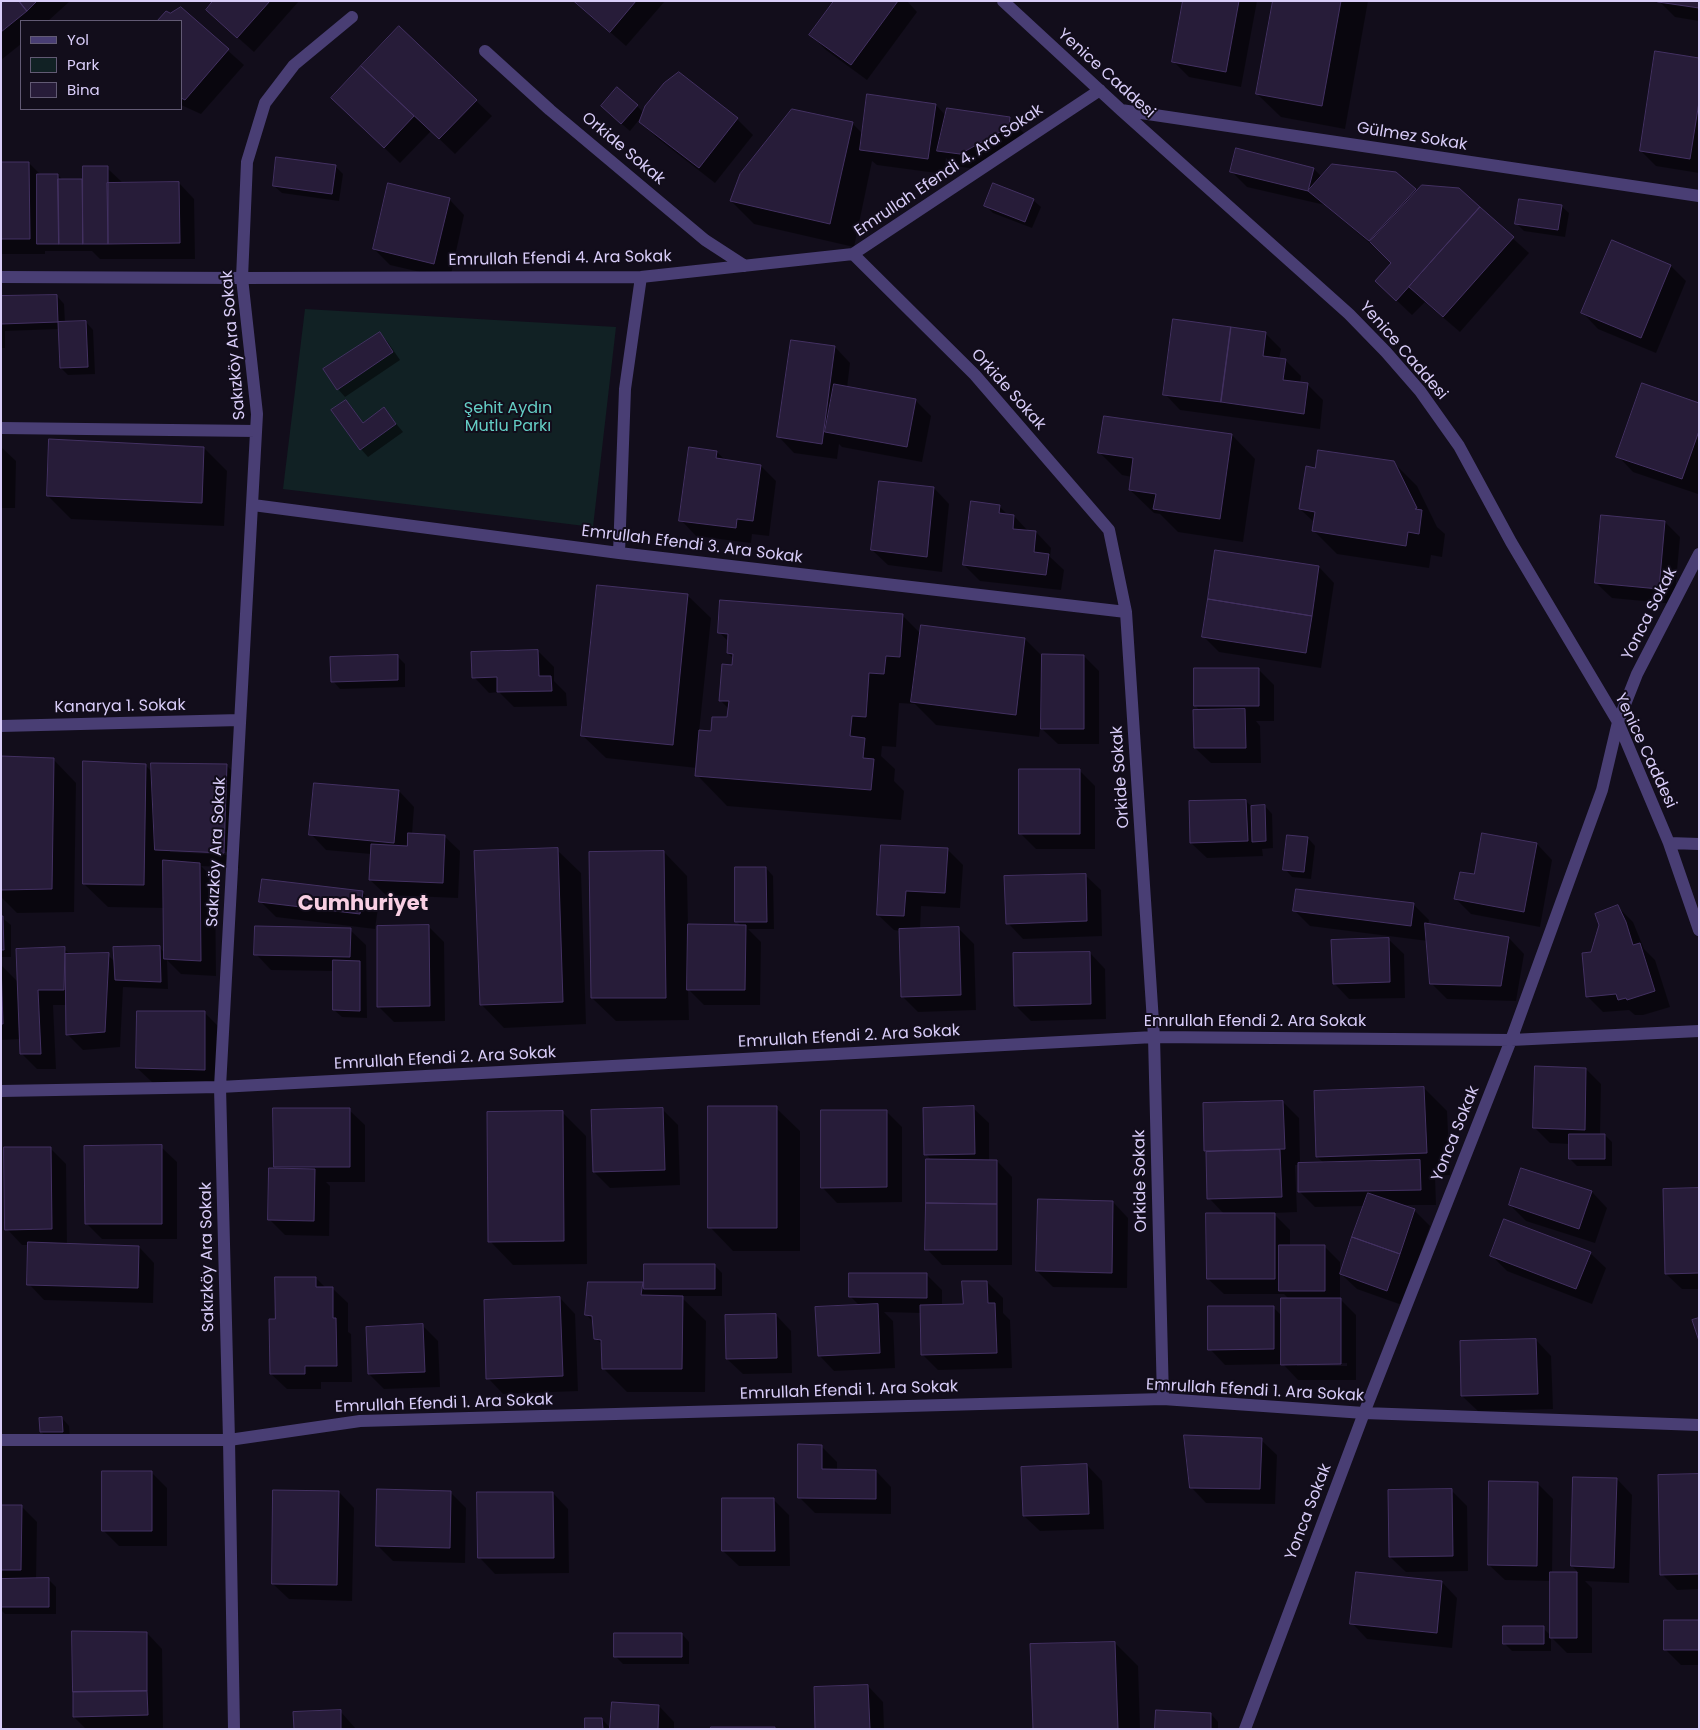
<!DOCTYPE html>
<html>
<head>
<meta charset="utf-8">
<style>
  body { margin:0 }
  #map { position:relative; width:1700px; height:1730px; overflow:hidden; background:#120d1b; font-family:Poppins,sans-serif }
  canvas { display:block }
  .frame { position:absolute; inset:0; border:2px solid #d9cdf9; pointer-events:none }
  .legend { position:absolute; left:20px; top:20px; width:162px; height:90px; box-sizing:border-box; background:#120d1b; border:1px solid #625a74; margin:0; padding:6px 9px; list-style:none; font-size:15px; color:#d9cdf9 }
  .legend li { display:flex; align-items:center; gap:10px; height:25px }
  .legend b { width:25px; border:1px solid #625a74 }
</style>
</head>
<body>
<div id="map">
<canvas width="1700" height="1730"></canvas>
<div class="frame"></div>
<ul class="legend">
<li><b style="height:6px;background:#493e74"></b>Yol</li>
<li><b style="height:14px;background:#112124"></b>Park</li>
<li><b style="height:14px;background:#271c39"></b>Bina</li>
</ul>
</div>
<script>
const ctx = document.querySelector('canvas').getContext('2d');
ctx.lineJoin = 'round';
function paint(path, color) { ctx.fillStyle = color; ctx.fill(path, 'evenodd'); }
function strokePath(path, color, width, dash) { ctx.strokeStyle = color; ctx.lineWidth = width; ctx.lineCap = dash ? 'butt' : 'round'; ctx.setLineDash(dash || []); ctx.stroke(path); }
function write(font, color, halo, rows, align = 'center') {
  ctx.font = font + ' Poppins,sans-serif'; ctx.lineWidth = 4; ctx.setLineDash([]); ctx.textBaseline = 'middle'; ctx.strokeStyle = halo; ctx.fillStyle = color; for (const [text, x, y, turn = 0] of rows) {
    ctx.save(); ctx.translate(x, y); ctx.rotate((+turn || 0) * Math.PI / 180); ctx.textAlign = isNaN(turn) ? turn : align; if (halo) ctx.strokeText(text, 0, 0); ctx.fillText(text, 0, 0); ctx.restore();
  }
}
paint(new Path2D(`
  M305,309L616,327L593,527L283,489Z`), '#112124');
paint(new Path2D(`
  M1,1H70L48,21H21V44L1,60Z
  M215,1H299L254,52L207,10Z
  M575,1H665L626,46Z
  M835,1H907L917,12L867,80L826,50L811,35Z
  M1185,1H1257L1241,87L1189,77L1174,62Z
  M1274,1H1368L1345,129L1281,117L1257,94Z
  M1699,1V21L1675,17L1660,2Z
  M181,9L244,65L201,114L181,105V21H159L167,12L170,15Z
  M399,28L492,116L455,154L431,131L400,163L333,98Z
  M1699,60V173L1656,166L1641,151Z
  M679,74L737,119L753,135L715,183L656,137L641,122L643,115L630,131L610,114L637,106L644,113Z
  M936,105L946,116L1010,119L1025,134L976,169L954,166L946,158L944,174L877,165L872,161L854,247L754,224L731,201L852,123L863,134Z
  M1,163H29L41,175H58L64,181H82L85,183L107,168L124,184L179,183L194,199L195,259H100L92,251H45V254H1Z
  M335,166L343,174L339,201L282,193L274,186Z
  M1314,169L1322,177L1395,173L1417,192L1458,189L1529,253L1460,332L1425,302L1412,315L1393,297V263L1325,205L1247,187L1231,171Z
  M449,199L464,215L450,279L390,265L374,249Z
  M1033,200L1041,207L1032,228L993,213L986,206Z
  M1561,206L1569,213L1565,237L1524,231L1517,224Z
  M1671,266L1686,281L1656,353L1598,329L1583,313Z
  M57,296L64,304L65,323L86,322L93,330L95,374L68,375L61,368L59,329L5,331V348H1V297Z
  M1265,333L1281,349L1279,359L1285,360L1301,376L1300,384L1308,385L1323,400L1320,429L1180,410L1165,394Z
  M380,334L387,341L400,360L345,397L338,389Z
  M835,347L850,363L847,388L915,400L931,416L922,462L842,447L839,444L837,459L794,453L779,437Z
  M346,401L364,424L384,409L403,432L368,457L361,449Z
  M1699,404L1698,494L1633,472L1618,456Z
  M1232,435L1255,459L1243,542L1178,532L1160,514L1154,513L1130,490L1132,477L1122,475L1099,452Z
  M1,447L16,461L15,508H1Z
  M204,448L227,471L224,526L71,519L48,496Z
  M717,452L725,460L761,466L776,481L769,536L752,534L751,543L696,536L681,520Z
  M1393,462L1417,486L1437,527L1445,534L1442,557L1431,555L1429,568L1337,554L1314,531L1315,523L1300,509L1316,469Z
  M934,488L949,504L942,572L888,565L872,550Z
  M999,506L1008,515L1014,516L1029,532H1036L1051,548L1050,557L1064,570L1061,590L980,581L964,565Z
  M1665,522L1680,537L1674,604L1612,598L1596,583Z
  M1319,567L1334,583L1321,668L1219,652L1203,636Z
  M687,595L711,618L699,732H712L728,718L729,709L720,700L733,666L734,659L728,653L729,642L719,632L902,615L921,634L1025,639L1043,657L1084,656L1099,671V744H1058L1042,729V722H1041L1039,737L936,725L915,704L899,703L896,747L882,746L881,756L895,769L894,781L904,791L901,820L727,806L697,775V768L606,758L582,735Z
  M538,651L554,667V681L566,693L567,706L514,707L499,692L489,693L474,677Z
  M397,656L405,664V687L340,689L333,681Z
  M1258,669L1274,685V721H1256L1260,726L1261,763H1211L1195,748L1200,711L1195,705Z
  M1,757L53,759L76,783L74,912L17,913L1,897Z
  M145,765L153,773L226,765L242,781L239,868L201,866L215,880L216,976L181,974L167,960L168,989L123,987L120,1047L83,1050L67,1034L66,1005H53L56,1069H37L21,1053V1039L1,1040V965L18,982L64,949L71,955H108L115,962L159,947L166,954L165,908L108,907L84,884ZM170,849L230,852V855L170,852Z
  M1079,770L1095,786V849H1036L1020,833Z
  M399,791L414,807L412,834L444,836L460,851L458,898L386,895L370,880L371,854L326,850L311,834Z
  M1246,801L1252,807L1265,806L1272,814L1273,848L1262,849L1263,856L1207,858L1191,843Z
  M1308,838L1315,846L1311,879L1292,877L1285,869Z
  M1537,844L1552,860L1540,927L1471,914L1456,899Z
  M947,849L963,865L960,908L921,906L920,930L958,928L974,944L976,1010L918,1012L902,996L900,931L894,930L878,915Z
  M557,850L581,873L586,1024L504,1028L481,1004Z
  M664,852L687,876L688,926H741L736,921L766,868L773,876L774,929H748L761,942L760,1005H704L688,989L689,1020L616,1021L592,998Z
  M1085,875L1101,890L1102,936L1023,939L1008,923Z
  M363,893L378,908L375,929L276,917L260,901Z
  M1413,904L1429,920L1428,925L1509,938L1524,954L1516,1001L1447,999L1431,983L1428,941L1310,926L1295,911Z
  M1618,907L1633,922L1644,949L1655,960L1670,1007L1643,1015H1635L1629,1010L1603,1012L1587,996L1592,953Z
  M1,917L11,925V957H1Z
  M428,926L444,942L445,1021L394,1022L378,1006Z
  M350,930L366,945L367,1018L342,1017L334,1010V971L271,970L256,954Z
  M1388,939L1404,954L1405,998L1349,999L1334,983Z
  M1090,953L1105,969L1106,1019L1031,1021L1015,1005Z
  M205,1013L220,1028V1085L153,1083L137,1068Z
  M1586,1069L1601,1084L1600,1135H1605L1612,1142V1166H1577L1570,1159V1144L1550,1143L1535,1128Z
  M1424,1088L1447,1111L1450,1175L1435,1176L1436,1205H1401L1414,1210L1430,1226L1402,1305L1357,1289L1341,1274L1365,1206L1315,1207L1300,1192L1299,1165H1295L1297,1212L1273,1213L1290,1230V1246H1324L1340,1262V1299L1356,1315V1380H1298L1283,1364L1225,1365L1210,1349L1273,1307L1283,1317L1289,1299L1284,1294H1224L1208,1279L1224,1214L1209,1198L1208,1153L1205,1151L1283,1102L1299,1118L1300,1164L1324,1163L1317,1157ZM1347,1363V1366H1297V1364Z
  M776,1108L800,1131V1251H733L710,1227Z
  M973,1108L989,1123V1161H997L1012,1177V1265H942L927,1249L932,1161L926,1154Z
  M662,1109L678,1125L680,1185L610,1188L594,1172Z
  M349,1110L365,1125V1182H326L330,1186L329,1236L285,1235L269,1219L278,1169L275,1166Z
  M562,1112L586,1136L587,1264L513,1265L490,1241Z
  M887,1112L902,1127V1202L837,1203L822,1187Z
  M161,1147L177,1162V1239H102L86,1223Z
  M50,1148L66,1164L67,1245L139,1247L154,1263L153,1303L44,1300L29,1284L30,1245H22L7,1229Z
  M1522,1169L1592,1192L1607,1208L1595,1243L1526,1221L1510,1205Z
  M1699,1190V1289H1682L1666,1274Z
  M1113,1202L1128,1218L1127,1288L1053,1287L1037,1271Z
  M1590,1253L1606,1268L1592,1304L1507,1271L1491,1255Z
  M714,1265L722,1273V1296H680L706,1321L705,1392H627L604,1369L603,1345L595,1338L593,1322L586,1314L642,1283L645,1286Z
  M927,1275L942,1290V1306L964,1305L987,1282L1003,1298V1313L1010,1320L1012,1368L938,1370L923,1355L921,1313L884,1312L893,1321L895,1368L834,1371L819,1355L860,1306L851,1297Z
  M316,1278L326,1288H332L348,1303V1332L351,1334L352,1382H321V1389H287L271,1374L276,1320Z
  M560,1298L575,1314L578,1391L503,1394L488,1378Z
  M776,1315L791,1331L792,1373L743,1374L727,1359Z
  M422,1325L438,1341L440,1387L384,1389L369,1374Z
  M1536,1340L1551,1356L1553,1409L1478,1411L1462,1396Z
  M62,1418L69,1426L70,1439H49L41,1432Z
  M1261,1440L1277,1455L1275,1504L1206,1503L1191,1487Z
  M821,1446L837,1462V1471H876L891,1487V1514L815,1513L799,1497Z
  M1087,1465L1102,1481L1104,1529L1040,1531L1024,1516Z
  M151,1472L167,1488V1546H119L104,1531Z
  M1699,1475V1589L1677,1590L1662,1574Z
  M1617,1479L1632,1495L1629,1583L1585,1581L1592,1588V1653H1567L1551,1637V1651H1512L1504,1643L1543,1628L1551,1636V1581L1505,1580L1489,1565L1537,1483L1553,1499L1552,1573H1579L1572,1566Z
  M1451,1490L1467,1506L1468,1571L1406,1572L1390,1557Z
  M339,1492L354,1508L352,1601L289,1599L273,1584Z
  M450,1492L466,1508L465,1563L393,1561L377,1545Z
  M553,1493L568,1509L569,1573L495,1574L480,1558Z
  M774,1500L789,1515L790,1566H739L723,1551Z
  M1,1506H21L37,1522L36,1580L48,1579L56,1587V1614H5L1,1610Z
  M1442,1582L1457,1598L1452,1648L1367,1639L1352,1623Z
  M1699,1621V1665H1681L1666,1650Z
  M147,1633L162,1649L163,1729H86L74,1717Z
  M682,1634L689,1642V1664H623L615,1656Z
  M1115,1643L1138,1666L1140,1729H1034Z
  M868,1686L883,1702L884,1729H816Z
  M659,1706L674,1722V1729H612Z
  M340,1711L356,1729H295Z
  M1211,1714L1218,1722V1729H1156Z
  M602,1719L611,1729H586Z`), '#0007');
const building = new Path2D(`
  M1,1H19L27,11L1,32Z
  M19,1H37L27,11Z
  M213,1H270L237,38L206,10Z
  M574,1H636L610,32Z
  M834,1H898L851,65L809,35Z
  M1183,1H1239L1226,72L1172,62Z
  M1273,1H1341L1322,106L1256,94Z
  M1659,1H1699V8L1658,2Z
  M181,7L229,49L185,100L181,98V21H157L166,11L170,13Z
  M399,26L477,100L439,139L361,66Z
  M1655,51L1699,58V102L1690,159L1640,151Z
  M361,66L414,116L384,148L331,98Z
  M679,72L738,118L699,168L639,122L645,106L664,83Z
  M617,87L638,105L621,124L601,106Z
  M867,94L936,104L928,159L860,150Z
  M947,108L1010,117L1009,127L960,154L937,151Z
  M792,109L853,122L830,224L730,201L740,174Z
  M1236,148L1314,168L1308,191L1230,172Z
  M276,157L336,165L332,194L273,186Z
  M1,162H29L30,239H1Z
  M1332,164L1396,172L1416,189L1369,241L1308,191Z
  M83,166H108V244H83Z
  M37,174H58L59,244H37Z
  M58,179H82L83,244H59Z
  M179,182L180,243L108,244L107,183Z
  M388,183L450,198L434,264L373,249Z
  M993,183L1034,199L1025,222L984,206Z
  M1422,185L1459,188L1480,207L1396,301L1375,281L1391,263L1370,242Z
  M1519,199L1562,205L1558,230L1515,224Z
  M1480,207L1514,237L1443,317L1409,287Z
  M1612,240L1671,265L1641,338L1581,313Z
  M57,295L58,322L1,324V296Z
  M1173,319L1231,327L1221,402L1163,395Z
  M86,321L88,367L60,368L58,322Z
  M1231,327L1266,332L1263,356L1286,359L1283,380L1308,383L1304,414L1221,402Z
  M380,332L393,352L337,390L323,369Z
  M791,340L835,346L822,444L777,437Z
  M1642,383L1699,403V431L1682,479L1616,457Z
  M834,384L916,399L907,447L825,432Z
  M346,400L363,423L384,407L396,424L360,450L331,410Z
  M1104,416L1232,434L1220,519L1153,509L1156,494L1129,490L1133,458L1098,453Z
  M49,439L204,447L202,503L47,496Z
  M689,447L717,451L716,458L761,465L753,521L737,519L736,528L679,521Z
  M1318,450L1394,461L1417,508L1415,509L1422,510L1419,534L1408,532L1406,546L1312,531L1315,512L1299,509L1306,466L1315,468Z
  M879,481L934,487L927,557L871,550Z
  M971,501L1000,505L999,513L1014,515L1013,529L1036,531L1034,552L1049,554L1046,575L963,565Z
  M1601,515L1665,521L1659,589L1595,583Z
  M1215,550L1319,566L1312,616L1208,599Z
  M597,585L688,594L673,745L581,736Z
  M1208,599L1312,616L1306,653L1202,637Z
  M720,600L903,614L900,657L886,656L884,674L869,673L866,717L852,716L850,736L865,738L863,758L874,759L871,790L695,776L699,730L711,731L712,717H727L729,701H719L722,664L732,665L733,654L727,653L728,634L718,633Z
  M921,625L1025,638L1016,715L911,702Z
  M538,650L539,676H551L552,691L497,692V677L472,678L471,652Z
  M1042,654L1084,655V729H1041Z
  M398,655V680L331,682L330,657Z
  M1194,668H1259V706H1194Z
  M1245,709L1246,748H1194L1193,710Z
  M1,756L54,758L52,889L1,890Z
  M83,761L146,764L144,885L83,884Z
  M151,763L227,764L224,853L155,850Z
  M1019,769H1080V834H1019Z
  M314,783L399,790L394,843L309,835Z
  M1246,800L1248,841L1190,843L1189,801Z
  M1265,805L1266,841L1252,842L1251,806Z
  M408,833L445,835L443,883L369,880L371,844L407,846Z
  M1482,833L1537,843L1524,912L1454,899L1460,872L1474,874Z
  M1287,835L1308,837L1304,872L1283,870Z
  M881,845L948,848L945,893L906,891L904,916L877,915Z
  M558,848L563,1002L480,1005L474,851Z
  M664,851L666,998H591L589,852Z
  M163,860L200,863L201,961L164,959Z
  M735,867H766L767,922H735Z
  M1086,874L1087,921L1006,924L1004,876Z
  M262,879L363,891L360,914L259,902Z
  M1296,889L1414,903L1411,926L1293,911Z
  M1618,905L1626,922L1633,945L1640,943L1655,991L1627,1000L1626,998L1618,1000L1616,994L1586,997L1582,953L1591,952L1599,925L1595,914Z
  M1,916H3L4,950H1Z
  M1425,923L1509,937L1501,986L1430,984Z
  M688,924L746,925L745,990H687Z
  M429,925L430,1006L377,1007V926Z
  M255,926L351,928L350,957L254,955Z
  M959,927L961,995L901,997L899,929Z
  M1389,938L1390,982L1333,984L1331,940Z
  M160,946L161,982L115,980L113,947Z
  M65,947L64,990H38L41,1054H20L16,949Z
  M1090,952L1091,1004L1014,1006L1013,953Z
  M109,953L105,1032L66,1035L65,954Z
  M333,960L360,961V1011L333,1010Z
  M1,963L3,1024H1Z
  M137,1011H205V1070L136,1068Z
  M1535,1066L1586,1068L1585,1130L1533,1128Z
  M1424,1087L1427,1153L1316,1157L1314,1091Z
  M1283,1101L1285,1149L1204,1151L1203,1103Z
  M708,1106H777V1228H708Z
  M974,1106L975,1154L924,1155L923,1108Z
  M273,1108H350V1167H274Z
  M663,1108L665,1170L593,1172L591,1110Z
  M821,1110H887V1187L821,1188Z
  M563,1111L564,1241L488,1242L487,1112Z
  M1569,1134H1605V1159H1569Z
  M162,1145V1224H85L84,1146Z
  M4,1147H51L52,1229L5,1230Z
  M1280,1150L1282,1197L1207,1199L1206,1152Z
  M926,1159L997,1160V1204L926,1203Z
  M1420,1160L1421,1190L1298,1192V1163Z
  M269,1168L315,1169L314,1221L268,1220Z
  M1521,1168L1592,1191L1579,1229L1509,1205Z
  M1699,1188V1273L1665,1274L1663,1189Z
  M1368,1193L1415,1209L1400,1254L1352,1237Z
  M1038,1199L1113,1201L1112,1273L1036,1271Z
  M926,1203L997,1204V1250H925Z
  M1206,1213H1275V1279H1207Z
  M1504,1219L1591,1252L1576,1289L1490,1256Z
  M1352,1237L1400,1254L1387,1291L1340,1274Z
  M28,1242L139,1246L138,1288L27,1285Z
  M1279,1245H1325V1291H1279Z
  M644,1264H715V1289H644Z
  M849,1273H927V1298L849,1297Z
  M275,1277H316V1287H333V1318H336L337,1366H305V1374H270L269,1319H275Z
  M962,1281H987L988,1303H995L997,1353L921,1355L920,1305L963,1304Z
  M588,1282H643L641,1295L683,1296L682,1369H602L601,1340L594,1339L592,1316L585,1315Z
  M560,1297L563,1376L486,1379L484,1300Z
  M1281,1298H1341V1364L1281,1365Z
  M878,1304L880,1353L818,1356L815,1307Z
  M1208,1306H1274V1349L1208,1350Z
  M776,1314L777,1358L726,1359L725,1315Z
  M1699,1318V1341L1692,1320Z
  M423,1324L425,1372L368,1374L366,1327Z
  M1536,1339L1538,1394L1461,1396L1460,1341Z
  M62,1417L63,1432H40L39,1418Z
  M1184,1435L1262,1438L1260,1489L1190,1488Z
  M798,1444L822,1445V1469L876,1470V1499L798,1498Z
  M1087,1464L1089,1514L1023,1516L1021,1467Z
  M102,1471H152V1531H102Z
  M1699,1474V1574L1660,1575L1658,1475Z
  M1573,1477L1617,1478L1614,1568L1571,1566Z
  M1489,1481L1538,1482L1537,1566L1488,1565Z
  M377,1489L451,1491L450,1548L376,1546Z
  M1452,1489L1453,1556L1389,1557L1388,1490Z
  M273,1490L339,1491L337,1585L272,1584Z
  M477,1492H553L554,1558H478Z
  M722,1498H774L775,1551H722Z
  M1,1505H22L21,1570H1Z
  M1356,1572L1442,1581L1437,1633L1350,1624Z
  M1550,1572H1577V1638H1550Z
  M49,1578V1607H1V1579Z
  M1664,1620H1699V1650H1664Z
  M1503,1626H1544V1644H1503Z
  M72,1631L147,1632V1691L73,1692Z
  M614,1633H682V1657H614Z
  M1115,1642L1118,1729H1033L1030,1644Z
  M868,1685L870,1729H815L814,1687Z
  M147,1691L148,1715L73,1717V1692Z
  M612,1702L659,1705L658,1729H610Z
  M341,1710V1729H294L293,1712Z
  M1156,1710L1211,1713V1729H1155Z
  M585,1718H602L603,1729H585Z
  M711,1727H775V1729H711Z`);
paint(building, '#271c39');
strokePath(building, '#433162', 1);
strokePath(new Path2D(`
  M1003,1L1121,110L1349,314L1386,352L1420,391L1459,446L1511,542L1618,722L1669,843L1699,930
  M485,51L550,110L705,240L745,266
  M1121,110L1699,196
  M853,254L975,375L1109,530L1126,612L1154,1037L1163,1399
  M1,277L242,278L641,277L853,254L1100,90
  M1,428L256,431
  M253,505L619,553L1126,612
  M619,553L625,389L641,277
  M1,726L240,720
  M1669,843L1699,844
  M1,1091L220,1087L1154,1037L1511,1040L1699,1031
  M1,1440H229L360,1421L1163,1399L1364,1413L1699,1425
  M234,1729L229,1440L220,1087L257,414L242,278L247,162L265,103L294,65L352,17
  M1245,1729L1364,1413L1511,1040L1602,790L1618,722L1637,674L1699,554`), '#493e74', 12);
write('16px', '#d9cdf9', '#120d1b', [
  ["Yenice Caddesi",1106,74,42],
  ["Gülmez Sokak",1412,137,9],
  ["Orkide Sokak",623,149,40],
  ["Emrullah Efendi 4. Ara Sokak",949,171,-34],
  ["Emrullah Efendi 4. Ara Sokak",560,259,-1],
  ["Sakızköy Ara Sokak",234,345,-95],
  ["Yenice Caddesi",1403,351,49],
  ["Orkide Sokak",1008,390,48],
  ["Emrullah Efendi 3. Ara Sokak",692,545,7],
  ["Yonca Sokak",1650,614,-63],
  ["Kanarya 1. Sokak",120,707,-1],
  ["Yenice Caddesi",1645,751,65],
  ["Orkide Sokak",1121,777,-94],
  ["Sakızköy Ara Sokak",217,852,-87],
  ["Emrullah Efendi 2. Ara Sokak",1255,1022],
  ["Emrullah Efendi 2. Ara Sokak",849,1037,-3],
  ["Emrullah Efendi 2. Ara Sokak",445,1059,-3],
  ["Yonca Sokak",1456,1134,-68],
  ["Orkide Sokak",1141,1181,-91],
  ["Sakızköy Ara Sokak",208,1257,-91],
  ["Emrullah Efendi 1. Ara Sokak",849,1391,-2],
  ["Emrullah Efendi 1. Ara Sokak",1255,1391,3],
  ["Emrullah Efendi 1. Ara Sokak",444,1404,-2],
  ["Yonca Sokak",1309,1512,-69]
]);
write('16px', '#64cec5', '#120d1b', [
  ["Şehit Aydın",508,409],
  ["Mutlu Parkı",508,427]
]);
write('bold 21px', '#f9cfe3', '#120d1b', [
  ["Cumhuriyet",363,905]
]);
</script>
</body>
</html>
